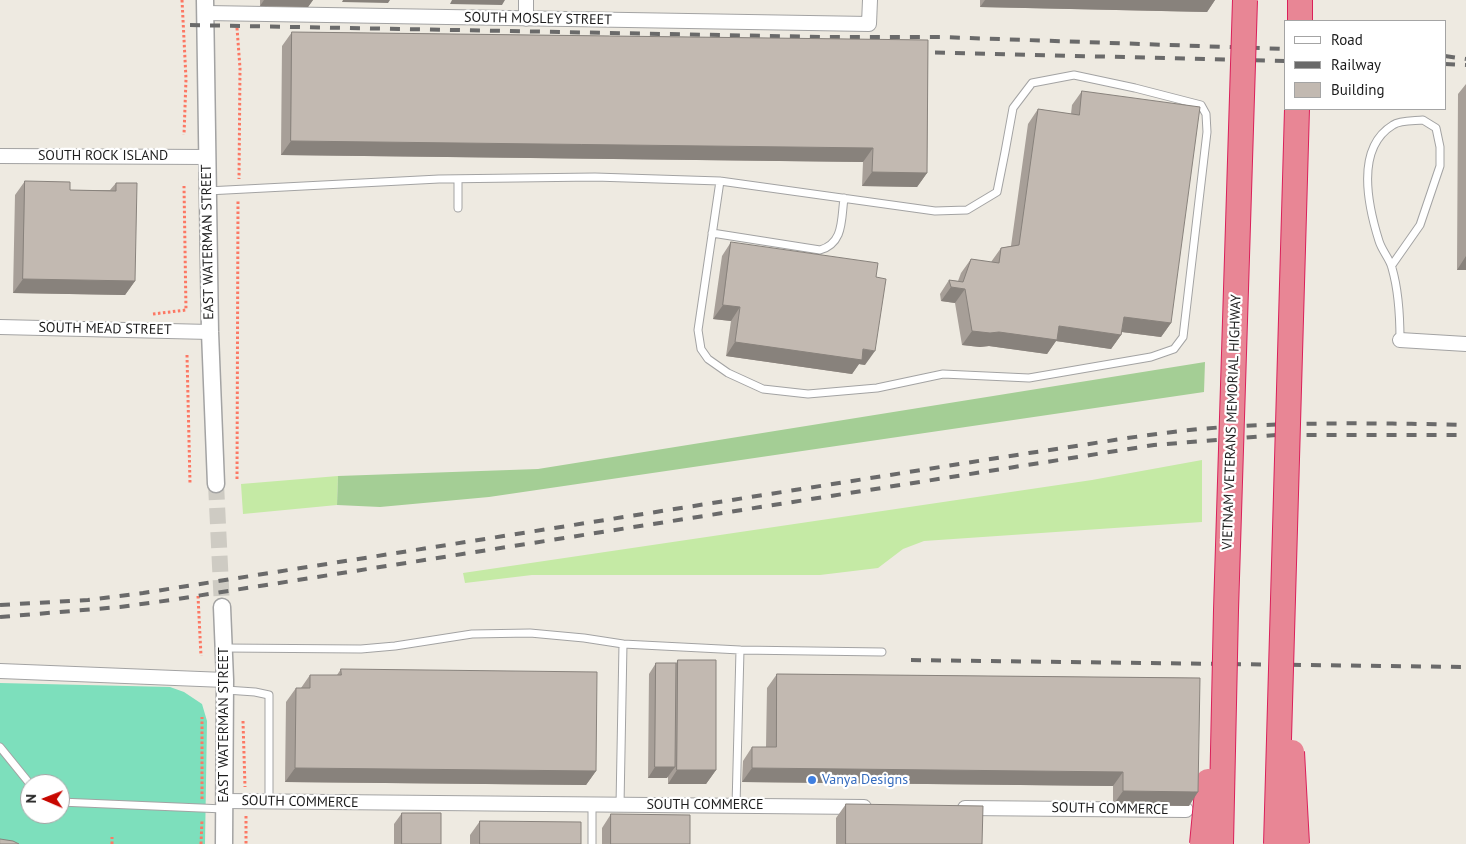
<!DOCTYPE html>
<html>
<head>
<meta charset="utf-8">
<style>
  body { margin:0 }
  #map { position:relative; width:1466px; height:844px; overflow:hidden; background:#eeeae1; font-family:"PT Sans",sans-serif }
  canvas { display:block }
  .legend { position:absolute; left:1284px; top:20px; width:162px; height:90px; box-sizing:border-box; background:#fff; border:1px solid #a4a4a4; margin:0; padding:6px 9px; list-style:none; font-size:15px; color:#1c1c1c }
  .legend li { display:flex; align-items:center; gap:10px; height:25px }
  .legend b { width:25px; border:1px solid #a4a4a4 }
  .north { position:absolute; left:20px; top:774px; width:50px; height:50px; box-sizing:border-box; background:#fff; border:1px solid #a4a4a4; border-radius:50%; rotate:271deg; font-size:14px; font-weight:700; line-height:20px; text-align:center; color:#1c1c1c }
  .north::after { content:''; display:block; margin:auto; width:18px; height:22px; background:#c80700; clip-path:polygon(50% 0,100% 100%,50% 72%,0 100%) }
</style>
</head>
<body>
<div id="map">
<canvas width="1466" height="844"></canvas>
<ul class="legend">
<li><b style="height:6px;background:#fff"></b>Road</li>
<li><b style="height:6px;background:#6a6a6a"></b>Railway</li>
<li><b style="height:14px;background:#c2b9b1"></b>Building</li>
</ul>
<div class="north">N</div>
</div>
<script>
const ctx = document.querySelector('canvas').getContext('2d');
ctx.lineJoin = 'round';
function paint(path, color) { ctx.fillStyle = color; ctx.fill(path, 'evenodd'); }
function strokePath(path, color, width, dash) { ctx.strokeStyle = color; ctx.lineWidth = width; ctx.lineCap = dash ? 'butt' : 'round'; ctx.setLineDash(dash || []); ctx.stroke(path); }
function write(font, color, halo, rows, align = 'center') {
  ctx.font = font + ' "PT Sans",sans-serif'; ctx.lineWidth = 4.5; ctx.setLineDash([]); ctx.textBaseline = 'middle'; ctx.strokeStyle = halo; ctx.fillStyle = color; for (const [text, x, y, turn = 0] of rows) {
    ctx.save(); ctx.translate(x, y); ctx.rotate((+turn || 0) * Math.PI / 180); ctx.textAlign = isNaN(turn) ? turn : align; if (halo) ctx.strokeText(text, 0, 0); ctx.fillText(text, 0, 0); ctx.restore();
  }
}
paint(new Path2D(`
  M1202,460V522L924,541L903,549L878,568L820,575H532L465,583L463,573L1092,480Z
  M338,476L337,505L243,514L241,484Z`), '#c5eaa5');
paint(new Path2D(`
  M1205,362L1204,392L489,497L380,507L337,505L338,476L538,469Z`), '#a4ce95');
paint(new Path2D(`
  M0,683L170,687L184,692L202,704L207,721L205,844H0ZM30,784H60V814H30Z`), '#7ddfbc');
strokePath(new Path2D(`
  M216,484L222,607`), '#cecbc3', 16, [16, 8]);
const service = new Path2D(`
  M458,179V208
  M207,191L439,179L595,177L720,181L935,211L967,210L997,192L1005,152L1013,108L1032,83L1074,75L1135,88L1201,105L1206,114L1207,132L1183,337L1174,349L1151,357L1029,378L943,374L877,388L808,394L763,389L728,373L708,359L701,349L698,330L720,181
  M712,233L820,250C844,243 841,220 844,198
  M1392,265L1420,225L1440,166V147L1436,128L1423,120C1414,121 1400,120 1393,125C1355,148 1368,206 1379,241C1382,251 1390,259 1392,268C1399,292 1400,316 1400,340
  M623,644L740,650L736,806
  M224,648L361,649L395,646L472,634L530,633L584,638L623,644L620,805
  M740,650L882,652
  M226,690L255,692L269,695V801
  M0,747L30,784
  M60,802L224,809
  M592,844V804`);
const minor = new Path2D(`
  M206,13L869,24L870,0
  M526,19V0
  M0,156L207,157
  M0,327L210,332
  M1400,340L1466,344
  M0,671L225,680
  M224,801L864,807
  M965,808L1186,810`);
const tertiary = new Path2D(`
  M205,0L210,332L216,484
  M222,607L225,680L224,844`);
const motorway = new Path2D(`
  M1300,21V0`);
strokePath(service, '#a3a3a3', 9);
strokePath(minor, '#a3a3a3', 16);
strokePath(tertiary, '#a3a3a3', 19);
strokePath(motorway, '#da205a', 26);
strokePath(new Path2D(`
  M182,0L186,79L184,135
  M237,28L240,68L239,179
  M153,314L186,310L184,186
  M187,355L190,483
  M237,479L238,200
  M198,596L201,656
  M243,721L245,787
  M202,799V717
  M246,816V844
  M112,844V837
  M201,844L202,820`), '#fc7864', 3, [2.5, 2.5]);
strokePath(service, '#fff', 7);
strokePath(minor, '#fff', 14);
strokePath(tertiary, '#fff', 16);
strokePath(motorway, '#e88695', 24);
strokePath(new Path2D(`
  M190,25L824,37H940L1285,49
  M915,52L1285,61
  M1445,56L1466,59
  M1445,64L1466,65
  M0,605L88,600L143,593L1029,453C1094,444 1160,431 1226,427C1306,422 1386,423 1466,425
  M0,617L120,607L171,600L1154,445L1277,435H1466
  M911,660L1466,667`), '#6a6a6a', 4, [10, 10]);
const motorwayBridge = new Path2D(`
  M1292,752L1297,844
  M1202,844L1208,781
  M1221,844L1226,610L1245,0
  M1276,844L1297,109`);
strokePath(motorwayBridge, '#da205a', 26, []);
strokePath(motorwayBridge, '#e88695', 24);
paint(new Path2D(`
  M260,0H313L308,7L260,6Z
  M980,0H1215L1207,12L980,7Z
  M292,32L928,40L927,173L917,187L862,186L863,162L281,155L282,46Z
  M1466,84V270H1457L1458,94Z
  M1082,91L1171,323L1161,337L1122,332L1121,335L1111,349L1056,341L1047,354L989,346L980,347L962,345L955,303L941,301L940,294L949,280L958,281L961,273L971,259L991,262L1001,248L1011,246L1028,124L1038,109L1071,114L1072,105Z
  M25,181L70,190H110L116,183L135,281L125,295L13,293L15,195Z
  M731,242L865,365L859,364L852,374L726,356L731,321L713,319L722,256Z
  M678,660L716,770L706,784H668V777L648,778L649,674L656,663H676Z
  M341,669L596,771L586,785L285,782L286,702L296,688H301L310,675H337Z
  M777,674L1200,678L1189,806L1113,805V786L742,782L743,761L752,747H766L767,688Z
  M846,804L982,844H836V818Z
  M402,813L441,844H394V824Z
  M611,814L690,844H602V828Z
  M480,821L581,844H470V835Z`), '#a79f98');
paint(new Path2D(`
  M264,0H313L308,7L260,6Z
  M343,0H390L388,3L342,2Z
  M452,0H505L502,5L450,4Z
  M985,0H1215L1207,12L980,7Z
  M291,141L873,148L863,162L281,155Z
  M872,172L927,173L917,187L862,186Z
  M1466,256V270H1457Z
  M23,279L135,281L125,295L13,293Z
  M951,287L965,289L955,303L941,301Z
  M723,305L740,307L731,321L713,319Z
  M1124,317L1171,323L1161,337L1114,331Z
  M1059,326L1121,335L1111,349L1056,341L1047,354L989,346L980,347L962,345L972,331L999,332Z
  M735,342L863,349L875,351L865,365L859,364L852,374L726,356Z
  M655,767H675L667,778H648Z
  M295,768L596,771L586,785L285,782Z
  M752,768L1123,772L1113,786L742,782Z
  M677,770H716L706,784H668Z
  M1123,791L1198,792L1189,806L1113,805Z`), '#88827c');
const building = new Path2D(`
  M292,32L928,40L927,173L872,172L873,148L291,141Z
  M1082,91L1200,107L1171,323L1124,317L1121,335L1059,326L1057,340L999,332L990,333L972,331L965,289L951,287L949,280L963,282L971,259L999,263L1001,248L1019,245L1038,109L1079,115Z
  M25,181L70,182V190L116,191V183H137L135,281L23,279Z
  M731,242L878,263L876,277L886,279L875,351L863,349L862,360L735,342L740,307L723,305Z
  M678,660H716V770H677Z
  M656,663H676L675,767H655Z
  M341,669L597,672L596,771L295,768L296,688H310V675H341Z
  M777,674L1200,678L1198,792L1123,791V772L752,768V747H776Z
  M846,804L983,806L982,844H846Z
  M402,813H441V844H402Z
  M611,814L690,815V844H611Z
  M480,821L581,822V844H480Z
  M0,839L13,841L19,844H0Z`);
paint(building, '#c2b9b1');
strokePath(building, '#88827c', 1);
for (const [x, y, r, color] of [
  [812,780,5,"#3f7fe0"]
]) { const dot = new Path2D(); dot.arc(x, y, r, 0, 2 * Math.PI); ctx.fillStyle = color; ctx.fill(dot); strokePath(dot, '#fff', 2); }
write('14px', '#1c1c1c', '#fff', [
  ["SOUTH MOSLEY STREET",538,19,1],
  ["SOUTH ROCK ISLAND",103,156],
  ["EAST WATERMAN STREET",208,242,-91],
  ["SOUTH MEAD STREET",105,329,1],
  ["VIETNAM VETERANS MEMORIAL HIGHWAY",1232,422,-88],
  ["EAST WATERMAN STREET",224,725,-90],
  ["SOUTH COMMERCE",300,802,1],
  ["SOUTH COMMERCE",705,805],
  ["SOUTH COMMERCE",1110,809,1]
]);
write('14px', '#366cbe', '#fff', [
  ["Vanya Designs",822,780]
], 'left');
</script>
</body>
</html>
